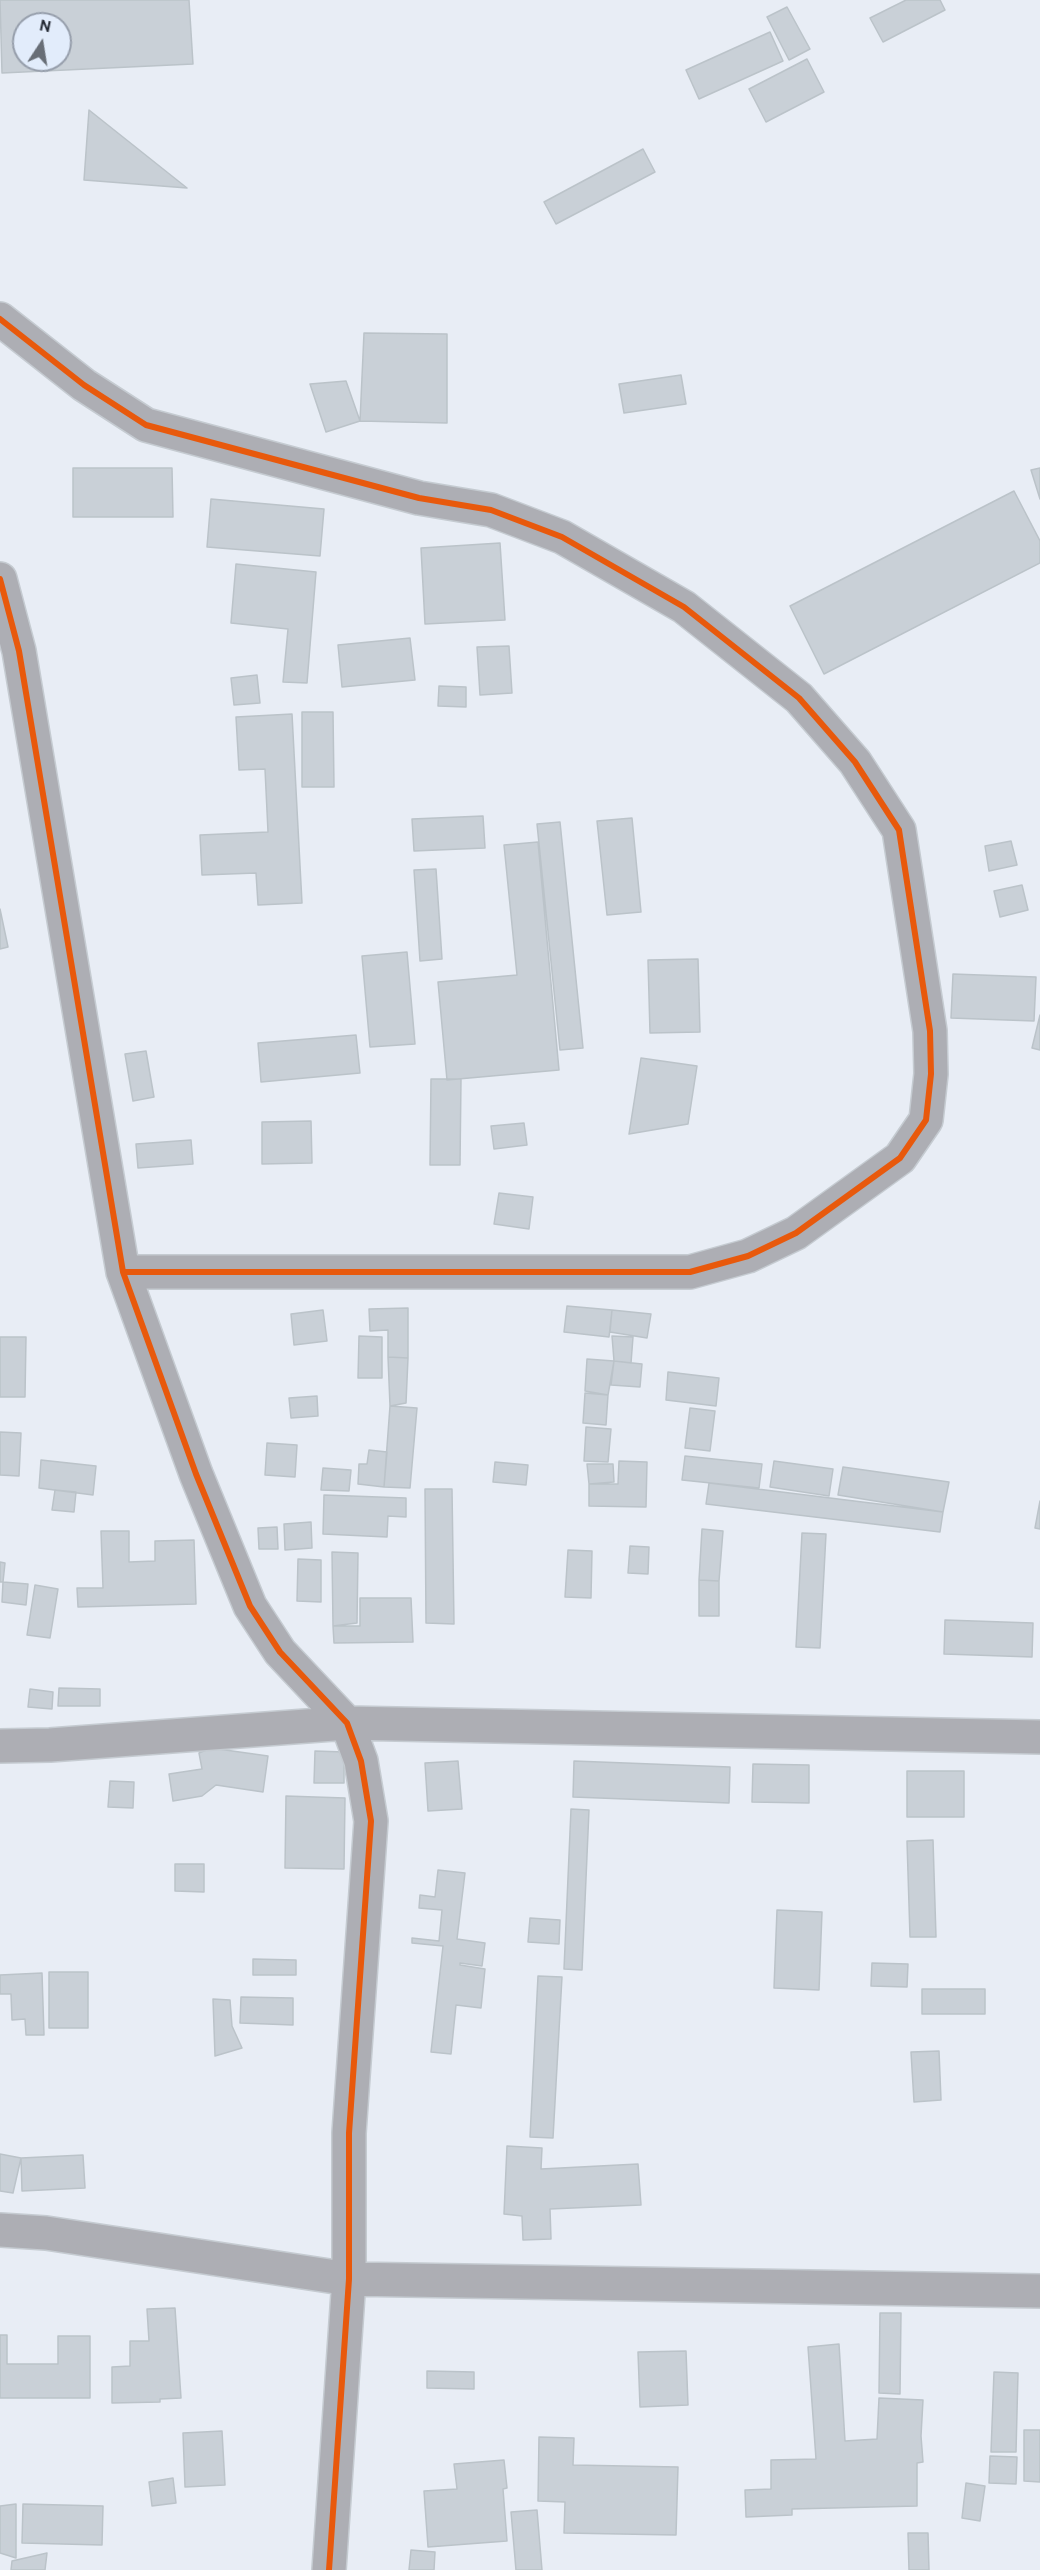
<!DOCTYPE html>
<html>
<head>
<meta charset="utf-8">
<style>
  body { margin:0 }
  #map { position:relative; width:1040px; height:2570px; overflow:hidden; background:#e8edf5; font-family:Cabin,sans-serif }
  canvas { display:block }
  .north { position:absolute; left:12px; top:12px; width:60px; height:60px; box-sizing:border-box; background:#e2ecfb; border:2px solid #969eab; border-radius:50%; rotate:12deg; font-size:16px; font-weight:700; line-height:24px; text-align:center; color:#232933 }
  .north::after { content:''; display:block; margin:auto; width:21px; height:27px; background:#686e77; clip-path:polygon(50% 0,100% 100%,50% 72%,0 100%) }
</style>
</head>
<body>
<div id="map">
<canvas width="1040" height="2570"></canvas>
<div class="north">N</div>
</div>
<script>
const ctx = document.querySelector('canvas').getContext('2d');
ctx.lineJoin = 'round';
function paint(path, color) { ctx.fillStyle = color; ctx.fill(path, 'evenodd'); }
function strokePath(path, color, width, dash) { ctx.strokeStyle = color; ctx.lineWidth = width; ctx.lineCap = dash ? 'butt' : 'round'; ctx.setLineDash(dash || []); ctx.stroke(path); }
const building = new Path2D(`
  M0,0H189L193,64L2,73ZM24,24H60V60H24Z
  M906,0H940L945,10L883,42L870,18Z
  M787,7L810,49L789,60L767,17Z
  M770,32L783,61L699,99L686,70Z
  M807,59L824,92L766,122L749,89Z
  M89,110L187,188L84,180Z
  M643,149L655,172L556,224L544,202Z
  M364,333L447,334V423L360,421Z
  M681,375L686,404L624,413L619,384Z
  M346,381L360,421L326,432L310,384Z
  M73,468H172L173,517H73Z
  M1040,468V499L1031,470Z
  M1014,491L1040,541V563L824,674L790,606Z
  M211,499L324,509L320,556L207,547Z
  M500,543L505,620L425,624L421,548Z
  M236,564L316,572L307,683L283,682L288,629L231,623Z
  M410,638L415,680L342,687L338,645Z
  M509,646L512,693L480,695L477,647Z
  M257,675L260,703L234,705L231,678Z
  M439,686L466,687V707L438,706Z
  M302,712H333L334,787H302Z
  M292,714L302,903L258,905L256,873L202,875L200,835L268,832L265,769L239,770L236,717Z
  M483,816L485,848L414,851L412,819Z
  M632,818L641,912L607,915L597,821Z
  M560,822L583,1048L560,1050L537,824Z
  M1011,841L1017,865L989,871L985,846Z
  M538,842L559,1070L447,1080L438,982L517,975L504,845Z
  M436,869L442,959L420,961L414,870Z
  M1022,885L1028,910L1000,917L994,891Z
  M0,909L8,947L0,949Z
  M407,952L415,1044L370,1047L362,956Z
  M698,959L700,1032L650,1033L648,960Z
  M953,974L1036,977L1034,1021L951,1018Z
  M1040,1015V1050L1032,1048Z
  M356,1035L360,1073L261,1082L258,1043Z
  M146,1051L154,1097L133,1101L125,1054Z
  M641,1058L697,1066L688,1124L629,1134Z
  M431,1079H461L460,1165H430Z
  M311,1121L312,1163L262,1164V1122Z
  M524,1123L527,1145L494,1149L491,1126Z
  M191,1140L193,1164L138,1168L136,1144Z
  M499,1193L533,1197L529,1229L494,1224Z
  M567,1306L612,1310L609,1337L564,1332Z
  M408,1308V1358L388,1357V1330L370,1331L369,1309Z
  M323,1310L327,1341L294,1345L291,1314Z
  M612,1310L651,1314L647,1338L610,1332Z
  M359,1336L382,1337V1378H358Z
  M612,1336L633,1337L631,1363L614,1361Z
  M0,1337H26L25,1397H0Z
  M388,1357L408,1358L406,1403L390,1406Z
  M587,1359L614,1361L608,1395L585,1391Z
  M614,1361L642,1364L640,1387L611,1385Z
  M668,1372L719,1378L716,1406L666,1400Z
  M585,1393L608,1395L606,1425L583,1423Z
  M317,1396L318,1416L291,1418L289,1398Z
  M390,1406L417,1408L410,1488L384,1487Z
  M690,1408L715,1411L710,1451L685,1448Z
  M586,1427L611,1429L608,1462L584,1461Z
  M0,1432L21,1433L19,1476L0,1475Z
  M267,1443L297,1445L295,1477L265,1475Z
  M369,1450L387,1452L384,1487L358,1484L359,1464H367Z
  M685,1456L762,1464L759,1488L682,1480Z
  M41,1460L96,1466L93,1495L39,1488Z
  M619,1461L647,1462L646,1507L589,1506V1484H618Z
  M774,1461L833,1469L829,1496L770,1487Z
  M495,1462L528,1465L526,1485L493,1482Z
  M587,1464H613L614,1482L589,1484Z
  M843,1467L949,1482L943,1512L838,1495Z
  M323,1468L351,1470L349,1491L321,1490Z
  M709,1483L943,1512L940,1532L706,1504Z
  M425,1489H452L454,1624L426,1623Z
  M55,1490L76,1492L74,1512L52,1510Z
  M324,1495L406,1498V1517L388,1516L387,1537L323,1534Z
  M1040,1501V1529L1035,1528Z
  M311,1522L312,1548L285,1550L284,1524Z
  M277,1527L278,1549H259L258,1528Z
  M702,1529L723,1531L719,1581L699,1580Z
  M101,1531H129V1562L155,1561V1541L194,1540L196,1604L78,1607L77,1588H103Z
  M802,1533L826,1534L820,1648L796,1647Z
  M630,1546L649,1547L648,1574L628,1573Z
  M568,1550L592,1551L591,1598L565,1597Z
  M332,1552L358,1553L357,1623L333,1626Z
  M298,1559L321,1560V1602L297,1601Z
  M0,1562L5,1563L3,1582H0Z
  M699,1580L719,1581V1616H699Z
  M3,1582L28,1584L26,1605L2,1602Z
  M35,1585L58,1589L50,1638L27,1635Z
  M360,1598H411L413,1642L334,1643L333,1626H360Z
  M945,1620L1033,1623L1032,1657L944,1654Z
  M59,1688L100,1689V1706H58Z
  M30,1689L53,1692L52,1709L28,1707Z
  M211,1748L268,1756L263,1792L216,1785L202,1796L173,1801L169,1774L202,1769L199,1753Z
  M315,1751L344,1752V1783H314Z
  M458,1761L462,1809L428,1811L425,1763Z
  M574,1761L730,1767L729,1803L573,1797Z
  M753,1764L809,1765V1803L752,1802Z
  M907,1771H964V1817H907Z
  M110,1781L134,1782L133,1808L108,1807Z
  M286,1796L345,1798L344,1869L285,1868Z
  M571,1809L589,1810L582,1970L564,1969Z
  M933,1840L936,1937H910L907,1841Z
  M175,1864H204V1892L175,1891Z
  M438,1870L465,1873L457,1939L485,1943L482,1966L460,1963V1965L485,1969L481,2008L456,2005L451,2054L431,2052L443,1946L412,1943V1938L439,1941L442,1910L419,1908L420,1895L435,1897Z
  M777,1910L822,1912L819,1990L774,1988Z
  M530,1918L560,1920L559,1944L528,1942Z
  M253,1959L296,1960V1975H253Z
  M872,1963L908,1964L907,1987L871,1986Z
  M49,1972H88V2028H49Z
  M42,1973L44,2035H26L25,2019L12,2020L11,1994H0V1975Z
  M538,1976L562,1977L553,2138L530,2137Z
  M922,1989H985V2014H922Z
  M241,1997L293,1998V2025L240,2023Z
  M213,1999L230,2000L232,2026L242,2048L215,2056Z
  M939,2051L941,2100L914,2102L911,2052Z
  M507,2146L542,2148L541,2169L638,2164L641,2205L550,2209L551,2239L523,2240L522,2216L504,2214Z
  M0,2154L21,2158L13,2193L0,2191Z
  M83,2155L85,2188L22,2191L21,2158Z
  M175,2308L181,2398L160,2399V2402L112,2403V2367L130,2366V2341H149L147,2309Z
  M880,2313H901L900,2394L879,2393Z
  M0,2335H7V2364H58V2336H90V2398H0Z
  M839,2344L845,2441L877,2439L879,2398L923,2400L921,2436L923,2462L917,2463V2506L792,2509V2515L746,2517L745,2490L771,2489V2460L816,2459L808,2347Z
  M686,2351L688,2405L640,2407L638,2352Z
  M427,2371L474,2372V2389L427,2388Z
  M994,2372L1018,2373L1016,2452H991Z
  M1024,2430H1040V2482L1024,2481Z
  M222,2431L225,2485L185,2487L183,2433Z
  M539,2437L574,2438L573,2465L678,2467L676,2535L564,2533L565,2502L538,2501Z
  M990,2456L1017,2457L1016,2484L989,2483Z
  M504,2460L507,2488L503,2489L507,2541L428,2547L424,2491L457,2489L454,2464Z
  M173,2478L176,2503L152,2506L149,2482Z
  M966,2483L985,2486L980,2521L962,2518Z
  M16,2504V2558L0,2553V2506Z
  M23,2504L103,2506L102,2545L22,2543Z
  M537,2510L542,2570H516L511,2512Z
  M908,2533H928L929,2570H909Z
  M411,2550L435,2552L434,2570H409Z
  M47,2553L45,2570H11L12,2561Z`);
paint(building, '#c9d0d7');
strokePath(building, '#bbc3c9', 1.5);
const minor = new Path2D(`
  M0,319L84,385L146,425L419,498L491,510L562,537L684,607L799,698L855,762L899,830L930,1031L931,1074L926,1120L900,1158L796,1233L748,1256L690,1272H123
  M0,579L19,651L123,1272L196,1474L250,1606L280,1652L347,1723L361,1761L371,1821L349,2133V2279L329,2570
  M0,1746L50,1745L347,1723L1040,1737
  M0,2230L46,2233L349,2279L1040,2291`);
strokePath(minor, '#c5cbd1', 36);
strokePath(minor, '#adaeb4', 33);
strokePath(new Path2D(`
  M0,319L84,385L146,425L419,498L491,510L562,537L684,607L799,698L855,762L899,830L930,1031L931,1074L926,1120L900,1158L796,1233L748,1256L690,1272H123
  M0,579L19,651L123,1272L196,1474L250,1606L280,1652L347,1723L361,1761L371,1821L349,2133V2279L329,2570`), '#e8590c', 6);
</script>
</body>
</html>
